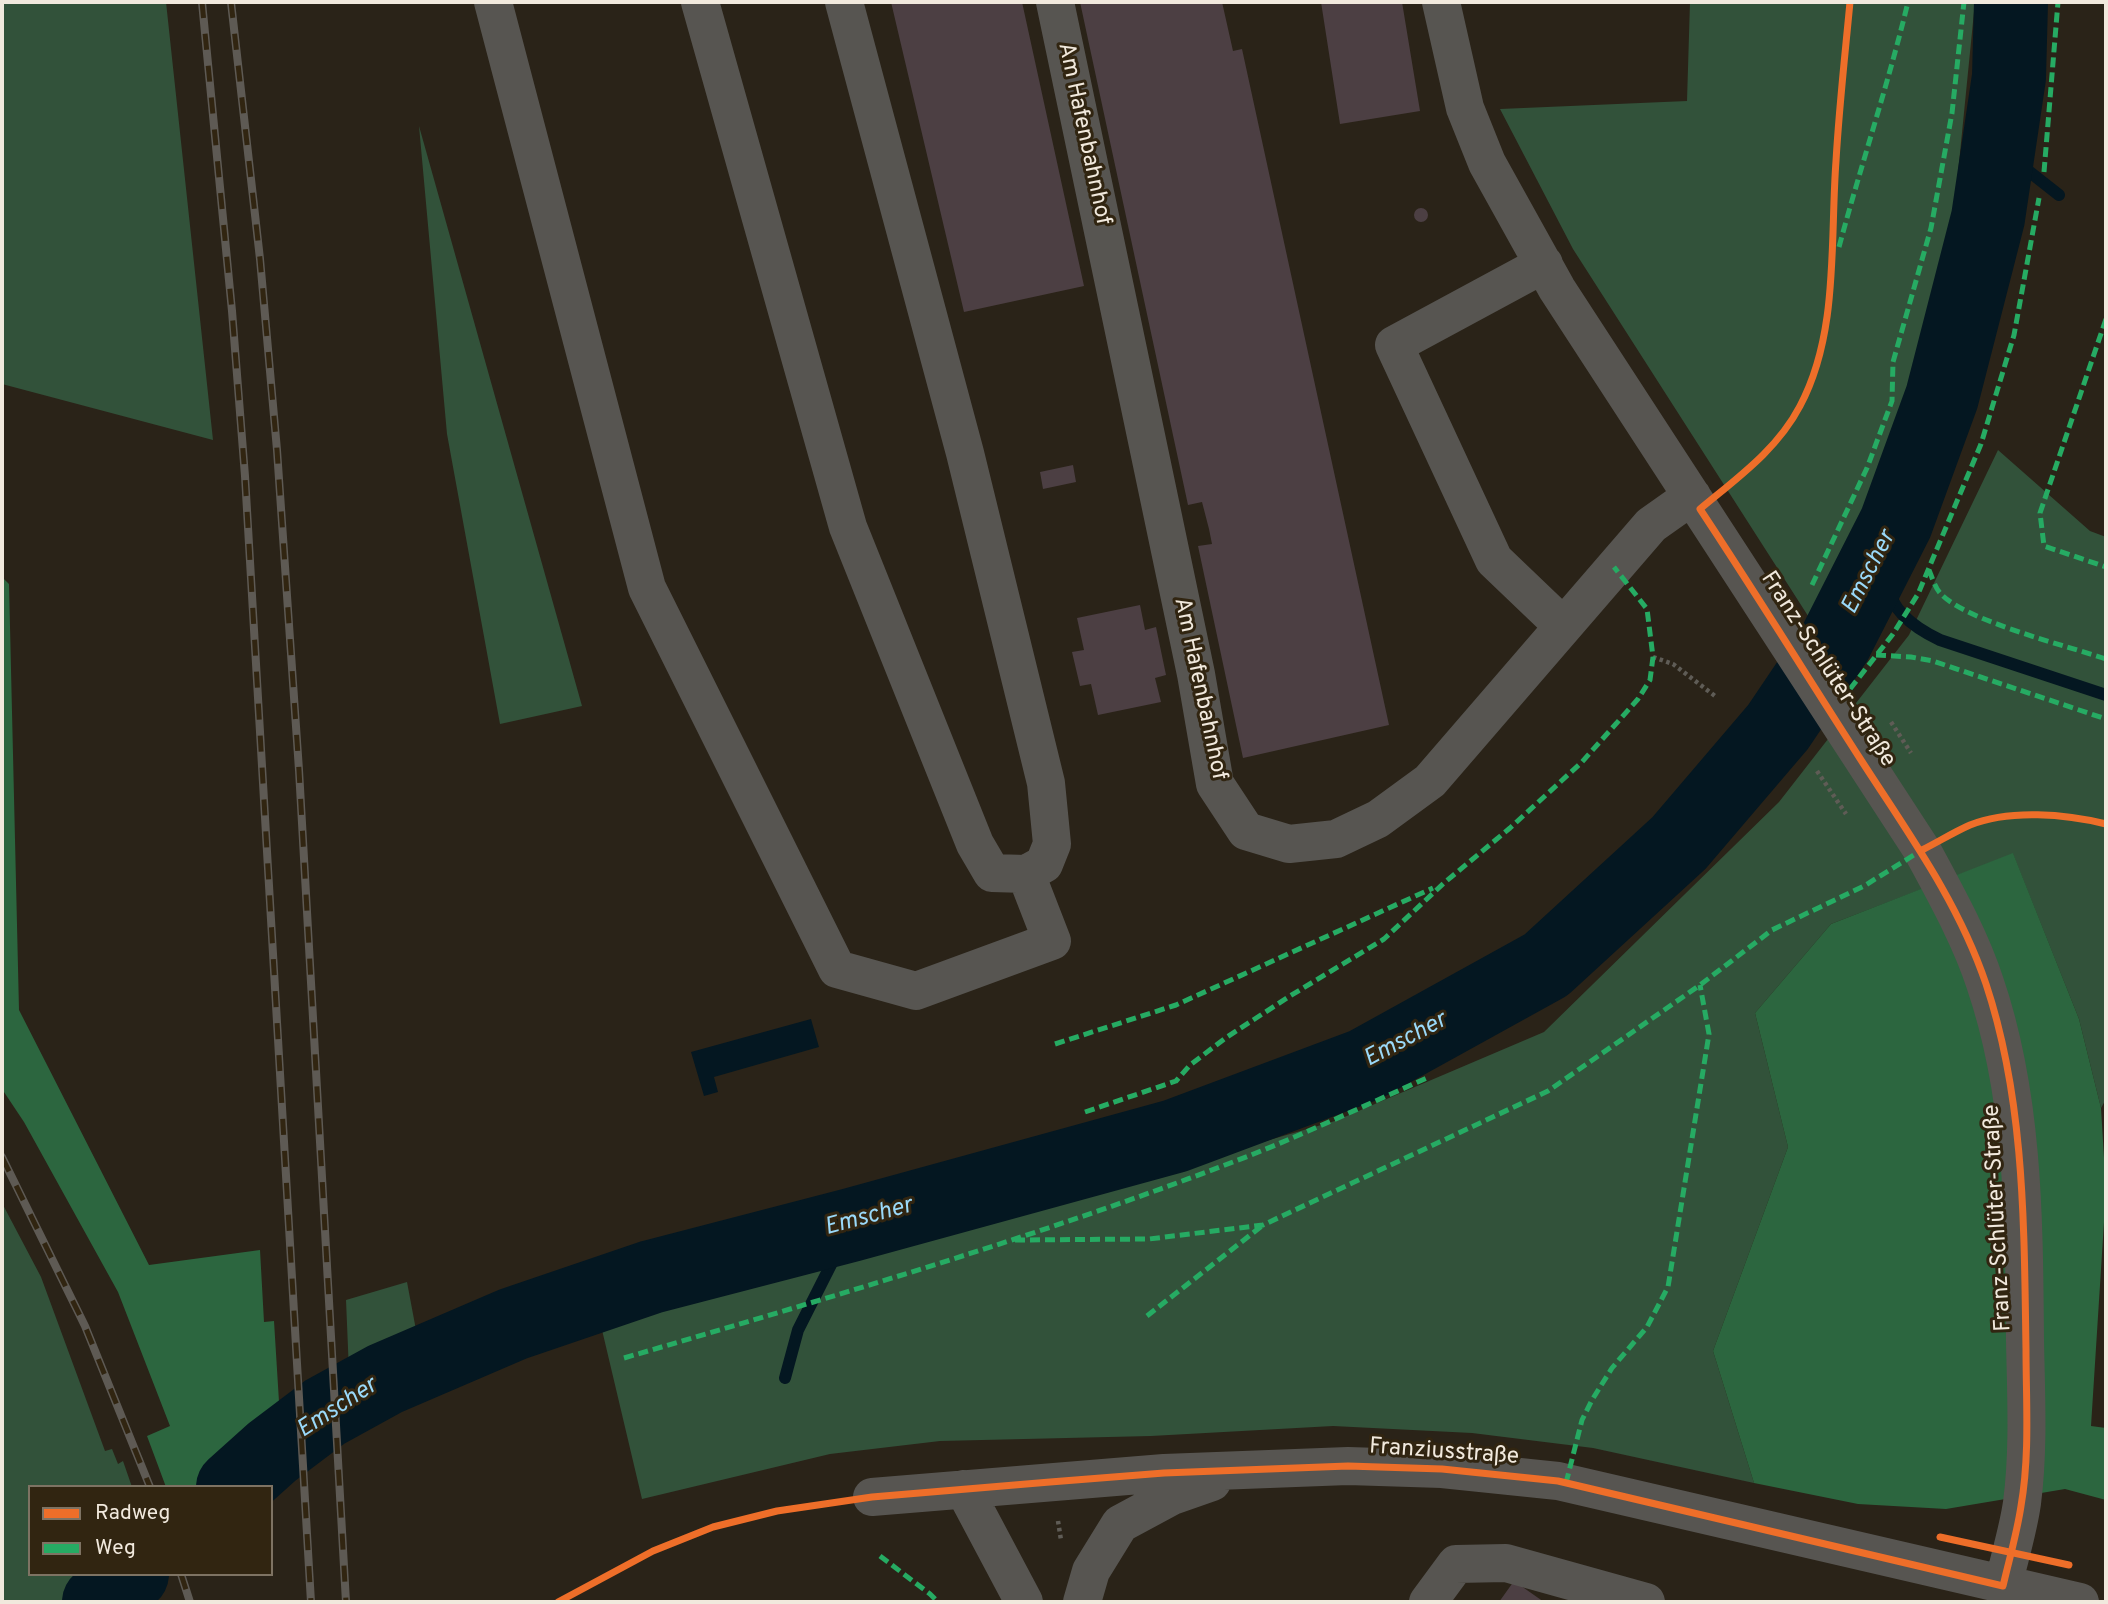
<!DOCTYPE html>
<html>
<head>
<meta charset="utf-8">
<style>
  body { margin:0 }
  #map { position:relative; width:2108px; height:1604px; overflow:hidden; background:#2a2318; font-family:Overpass,sans-serif }
  canvas { display:block }
  .frame { position:absolute; inset:0; border:4px solid #f1e9dd; pointer-events:none }
  .legend { position:absolute; left:28px; top:1485px; width:245px; height:91px; box-sizing:border-box; background:#312511; border:2px solid #7e7363; margin:0; padding:9px 12px; list-style:none; font-size:21px; color:#f1e9dd }
  .legend li { display:flex; align-items:center; gap:14px; height:35px }
  .legend b { width:35px; border:2px solid #7e7363 }
</style>
</head>
<body>
<div id="map">
<canvas width="2108" height="1604"></canvas>
<div class="frame"></div>
<ul class="legend">
<li><b style="height:9px;background:#ee6e29"></b>Radweg</li>
<li><b style="height:9px;background:#26ab63"></b>Weg</li>
</ul>
</div>
<script>
const ctx = document.querySelector('canvas').getContext('2d');
ctx.lineJoin = 'round';
function paint(path, color) { ctx.fillStyle = color; ctx.fill(path, 'evenodd'); }
function strokePath(path, color, width, dash) { ctx.strokeStyle = color; ctx.lineWidth = width; ctx.lineCap = dash ? 'butt' : 'round'; ctx.setLineDash(dash || []); ctx.stroke(path); }
function write(font, color, halo, rows, align = 'center') {
  ctx.font = font + ' Overpass,sans-serif'; ctx.lineWidth = 6; ctx.setLineDash([]); ctx.textBaseline = 'middle'; ctx.strokeStyle = halo; ctx.fillStyle = color; for (const [text, x, y, turn = 0] of rows) {
    ctx.save(); ctx.translate(x, y); ctx.rotate((+turn || 0) * Math.PI / 180); ctx.textAlign = isNaN(turn) ? turn : align; if (halo) ctx.strokeText(text, 0, 0); ctx.fillText(text, 0, 0); ctx.restore();
  }
}
paint(new Path2D(`
  M2,2H166L213,440L2,384Z
  M1690,2H1975L1956,193L1969,219L1938,341L1900,418L1858,523L1810,619L1573,249L1500,109L1687,101Z
  M419,126L582,706L500,724L447,434Z
  M1998,450L2090,531L2106,537V1099L2101,1108L2079,1019L2013,854L1831,924L1755,1013L1788,1147L1713,1351L1754,1483L1593,1448L1472,1433L1333,1426L1151,1436L940,1441L830,1454L642,1499L598,1313L968,1227L1335,1121L1544,1032L1779,802L1909,635Z
  M2,1203L41,1277L105,1451L112,1449L118,1464L123,1461L132,1487H30V1574H103L65,1602H2Z
  M407,1282L419,1346L349,1372L346,1300Z`), '#32523a');
paint(new Path2D(`
  M2,577L9,584L19,1010L149,1265L260,1250L264,1322L274,1321L281,1434L213,1487H166L147,1436L170,1426L118,1292L24,1122L2,1089Z
  M2013,853L2079,1019L2101,1108L2106,1191L2091,1426L2106,1428V1500L2065,1489L1946,1509L1858,1504L1754,1483L1713,1351L1788,1147L1755,1013L1831,924Z`), '#2c663f');
paint(new Path2D(`
  M811,1019L819,1047L714,1077L718,1092L704,1096L691,1052Z`), '#041721');
strokePath(new Path2D(`
  M1998,147L2059,195
  M1884,546C1886,559 1886,572 1888,585C1891,612 1919,630 1940,640L2106,695
  M785,1378L798,1330L851,1225`), '#041721', 12);
strokePath(new Path2D(`
  M233,1487L272,1452L325,1412L385,1379L513,1324L651,1277L851,1225L1175,1136L1365,1065L1546,965L1679,843L1778,727L1836,641L1896,523L1942,397L1988,218L2009,77L2011,2
  M99,1602L132,1574`), '#041721', 74);
paint(new Path2D(`
  M891,2H1022L1084,286L964,312Z
  M1080,2H1222L1233,51L1242,49L1389,725L1243,758L1198,546L1212,544L1209,529L1202,502L1188,505Z
  M1321,2H1402L1420,111L1340,124Z
  M1414 215a7 7 0 1 1 14 0a7 7 0 1 1-14 0Z
  M1073,465L1076,482L1043,489L1040,472Z
  M1140,605L1145,630L1156,627L1166,675L1155,678L1161,702L1098,715L1091,684L1080,686L1072,652L1084,650L1077,618Z
  M1514,1581L1544,1602H1499Z`), '#4c3f43');
strokePath(new Path2D(`
  M1653,657L1673,664L1715,696
  M1891,722L1911,753
  M1817,771L1846,814
  M1058,1521L1061,1540`), '#5f5c56', 4.5, [3.5, 3.5]);
strokePath(new Path2D(`
  M493,2L647,588L837,969L916,991L1052,941L1026,874
  M700,2L848,527L975,844L992,873L1026,874L1044,864L1052,844L1046,783L965,453L844,2
  M1055,2L1196,674L1215,784L1246,831L1289,844L1336,839L1378,819L1430,781L1651,525L1692,496
  M1441,2L1465,108L1487,163L1557,289L1922,850C1945,893 1970,937 1985,983C2024,1097 2024,1221 2025,1340C2026,1394 2029,1449 2022,1503C2018,1531 2009,1559 2003,1586
  M1544,264L1394,345L1494,560L1563,626
  M964,1489L1024,1602
  M872,1497L1164,1473L1348,1466L1442,1469L1558,1481L2080,1602
  M1082,1602L1091,1571L1120,1524L1172,1496L1212,1482
  M1428,1602L1456,1564L1506,1563L1646,1602`), '#575551', 38);
const rail = new Path2D(`
  M202,2L232,311L245,476L311,1602
  M231,2L260,259L277,450L299,770L346,1602
  M2,1157L85,1326L150,1487
  M181,1574L190,1602`);
strokePath(rail, '#5e5a54', 8);
strokePath(rail, '#312511', 5, [16]);
strokePath(new Path2D(`
  M2044,172L2058,2
  M1839,247C1861,165 1888,85 1908,2
  M2106,319L2040,513L2044,546L2106,567
  M1929,570C1932,577 1935,588 1941,594C1966,621 2068,646 2106,659
  M1812,585L1867,468L1892,401L1893,362L1931,228L1952,113L1964,2
  M1876,655L1911,657L1933,661L2106,719
  M1850,689L1893,634L1918,594L1981,444L2014,335L2039,198
  M1055,1044L1176,1005L1433,888
  M1085,1112L1176,1081L1190,1065L1227,1037L1290,996L1384,939L1444,883L1510,828L1582,762L1638,699L1650,680L1653,657L1647,609L1614,567
  M1015,1240L1149,1239L1263,1225L1548,1091L1700,985L1772,930L1864,886L1922,850
  M1147,1316L1263,1225
  M624,1358C829,1298 1034,1238 1233,1162C1299,1137 1363,1106 1427,1078
  M1566,1483L1582,1420L1592,1400L1612,1368L1647,1327L1668,1287L1709,1034L1700,985
  M880,1556L930,1594L938,1602`), '#26ab63', 5, [10, 5]);
strokePath(new Path2D(`
  M1922,850C1938,842 1954,832 1970,825C2009,809 2066,814 2106,824
  M1940,1537L2069,1565
  M558,1602L653,1551L713,1527L777,1511L872,1497L1050,1482L1164,1473L1348,1466L1442,1469L1558,1481L2003,1586C2009,1560 2017,1533 2021,1506C2030,1454 2026,1401 2026,1349C2024,1227 2025,1101 1986,984C1958,901 1908,833 1861,760C1807,676 1755,592 1700,509C1737,478 1777,450 1800,406C1839,333 1830,241 1836,161C1839,108 1845,55 1850,2`), '#ee6e29', 7);
write('23px', '#f1e9dd', '#312511', [
  ["Am Hafenbahnhof",1083,134,78],
  ["Franz-Schlüter-Straße",1827,670,57],
  ["Am Hafenbahnhof",1199,689,78],
  ["Franz-Schlüter-Straße",1999,1218,-93],
  ["Franziusstraße",1444,1453,4]
]);
write('italic 24px', '#9ad9f9', '#312511', [
  ["Emscher",1870,573,-63],
  ["Emscher",1406,1041,-28],
  ["Emscher",869,1218,-15],
  ["Emscher",338,1409,-33]
]);
</script>
</body>
</html>
